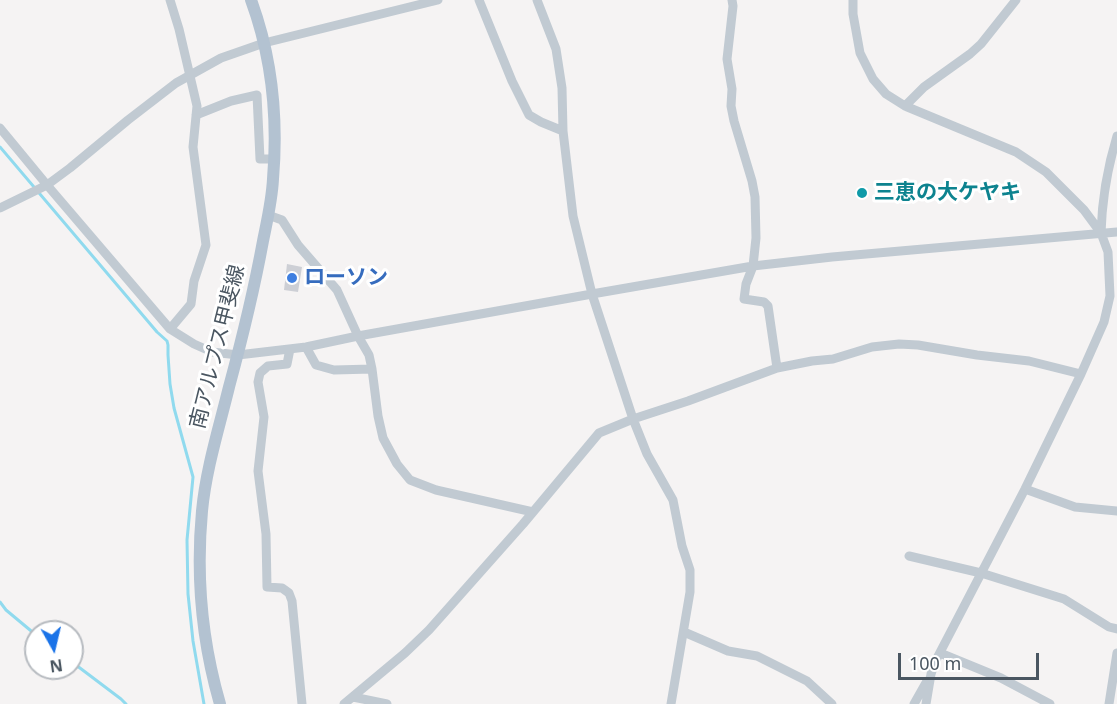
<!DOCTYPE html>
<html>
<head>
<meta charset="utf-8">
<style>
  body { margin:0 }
  #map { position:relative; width:1117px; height:704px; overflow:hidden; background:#f5f3f3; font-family:"Noto Sans",sans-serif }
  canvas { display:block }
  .north { position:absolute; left:24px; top:620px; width:60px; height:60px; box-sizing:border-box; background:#fff; border:2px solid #b7bbc0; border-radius:50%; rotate:172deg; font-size:16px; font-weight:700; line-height:24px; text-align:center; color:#4a5661 }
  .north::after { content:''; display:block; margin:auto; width:21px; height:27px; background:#1a73e8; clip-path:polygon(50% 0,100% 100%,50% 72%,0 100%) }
  .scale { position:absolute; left:898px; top:653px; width:141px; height:27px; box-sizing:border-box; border:3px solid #4a5661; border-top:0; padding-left:8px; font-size:18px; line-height:21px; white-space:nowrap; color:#4a5661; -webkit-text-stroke:4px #fff; paint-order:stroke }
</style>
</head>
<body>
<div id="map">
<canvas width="1117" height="704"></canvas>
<div class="north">N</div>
<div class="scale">100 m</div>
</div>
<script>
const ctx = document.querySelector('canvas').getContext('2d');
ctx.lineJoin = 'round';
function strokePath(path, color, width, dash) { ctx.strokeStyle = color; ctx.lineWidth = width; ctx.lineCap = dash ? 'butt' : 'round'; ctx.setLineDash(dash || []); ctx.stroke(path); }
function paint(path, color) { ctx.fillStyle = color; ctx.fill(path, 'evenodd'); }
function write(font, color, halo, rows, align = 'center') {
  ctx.font = font + ' "Noto Sans","Noto Sans JP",sans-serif'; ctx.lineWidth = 6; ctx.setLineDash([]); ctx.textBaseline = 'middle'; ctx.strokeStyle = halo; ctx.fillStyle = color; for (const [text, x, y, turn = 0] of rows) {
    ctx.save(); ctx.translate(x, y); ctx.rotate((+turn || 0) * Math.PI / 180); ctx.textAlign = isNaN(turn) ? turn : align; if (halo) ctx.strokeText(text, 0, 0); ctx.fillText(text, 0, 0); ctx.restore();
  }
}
strokePath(new Path2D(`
  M0,147L157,332L167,341L168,345V355L170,384L174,408L193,477L187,540L188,594L193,641L204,704
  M0,602L6,610L36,635
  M72,662L121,699L126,704`), '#90daee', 3);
paint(new Path2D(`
  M287,264L302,267L298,292L284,290Z`), '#cdcfd5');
strokePath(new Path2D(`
  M479,0L512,81L529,115L541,122L563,131
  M537,0L556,49L562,88L563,131L573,216L592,294L633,419L647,454L673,500L682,546L690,570V592L671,704
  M732,0L733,6L727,59L732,89L731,106L734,121L752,181L755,197L756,238L753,266L746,284L744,299L764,302L768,306L777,368
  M853,0V14L860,53L873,79L886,94L905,106L1016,152L1046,172L1084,210L1101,233L1108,252L1110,296L1104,322L1081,374L1025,489L935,662L931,674L926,704
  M905,106L924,87L970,54L981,44L1016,0
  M196,115L231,101L257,95L260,159H274
  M0,128L47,185L170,329L194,344L212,352L238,355L306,347L358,336L592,294L753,266L832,257L1117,232
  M0,208L47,185L70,168L128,120L176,83L221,58L264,43L438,0
  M268,215L282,220L298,245L337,290L358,336L369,355L372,369L378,416L383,438L397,464L410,480L436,490L533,512
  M1101,233C1102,199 1107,169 1117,136
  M170,329L191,304L194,281L206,245L193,147L197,106L179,29L170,0
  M306,347L316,365L334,370L372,369
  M290,349L287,364L268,366L260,373L258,382L264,417L258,471L266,534L267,587L282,588L289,593L292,601L302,704
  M1025,489L1075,507L1117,511
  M909,556L981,573L1064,599L1109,627L1117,629
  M684,632L728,651L757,656L807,681L832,704
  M940,653L1001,678L1050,704
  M353,697L387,704
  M344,704L405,653L429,630L523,524L599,433L633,419L688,401L777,368L812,361L833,359L872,347L899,344L918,345L977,355L1029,361L1081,374
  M914,704L927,681
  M1109,704L1117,653`), '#c1cad2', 9);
strokePath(new Path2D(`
  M220,704C202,642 196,576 202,511C206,469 219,428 229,387C242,339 254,290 263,241C267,221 272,200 273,179C278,119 272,57 251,0`), '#b3c2d1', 12);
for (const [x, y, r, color] of [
  [862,193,6,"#0f9aa8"],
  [292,278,6,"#3f7fe0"]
]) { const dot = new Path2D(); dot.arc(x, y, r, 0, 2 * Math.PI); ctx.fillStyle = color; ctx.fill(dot); strokePath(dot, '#fff', 2); }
write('bold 21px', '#0d838f', '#fff', [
  ["三恵の大ケヤキ",874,193]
], 'left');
write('bold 21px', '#366cbe', '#fff', [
  ["ローソン",304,278]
], 'left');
write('21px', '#4a5661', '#fff', [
  ["南アルプス甲斐線",218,347,-76]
]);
</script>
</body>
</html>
